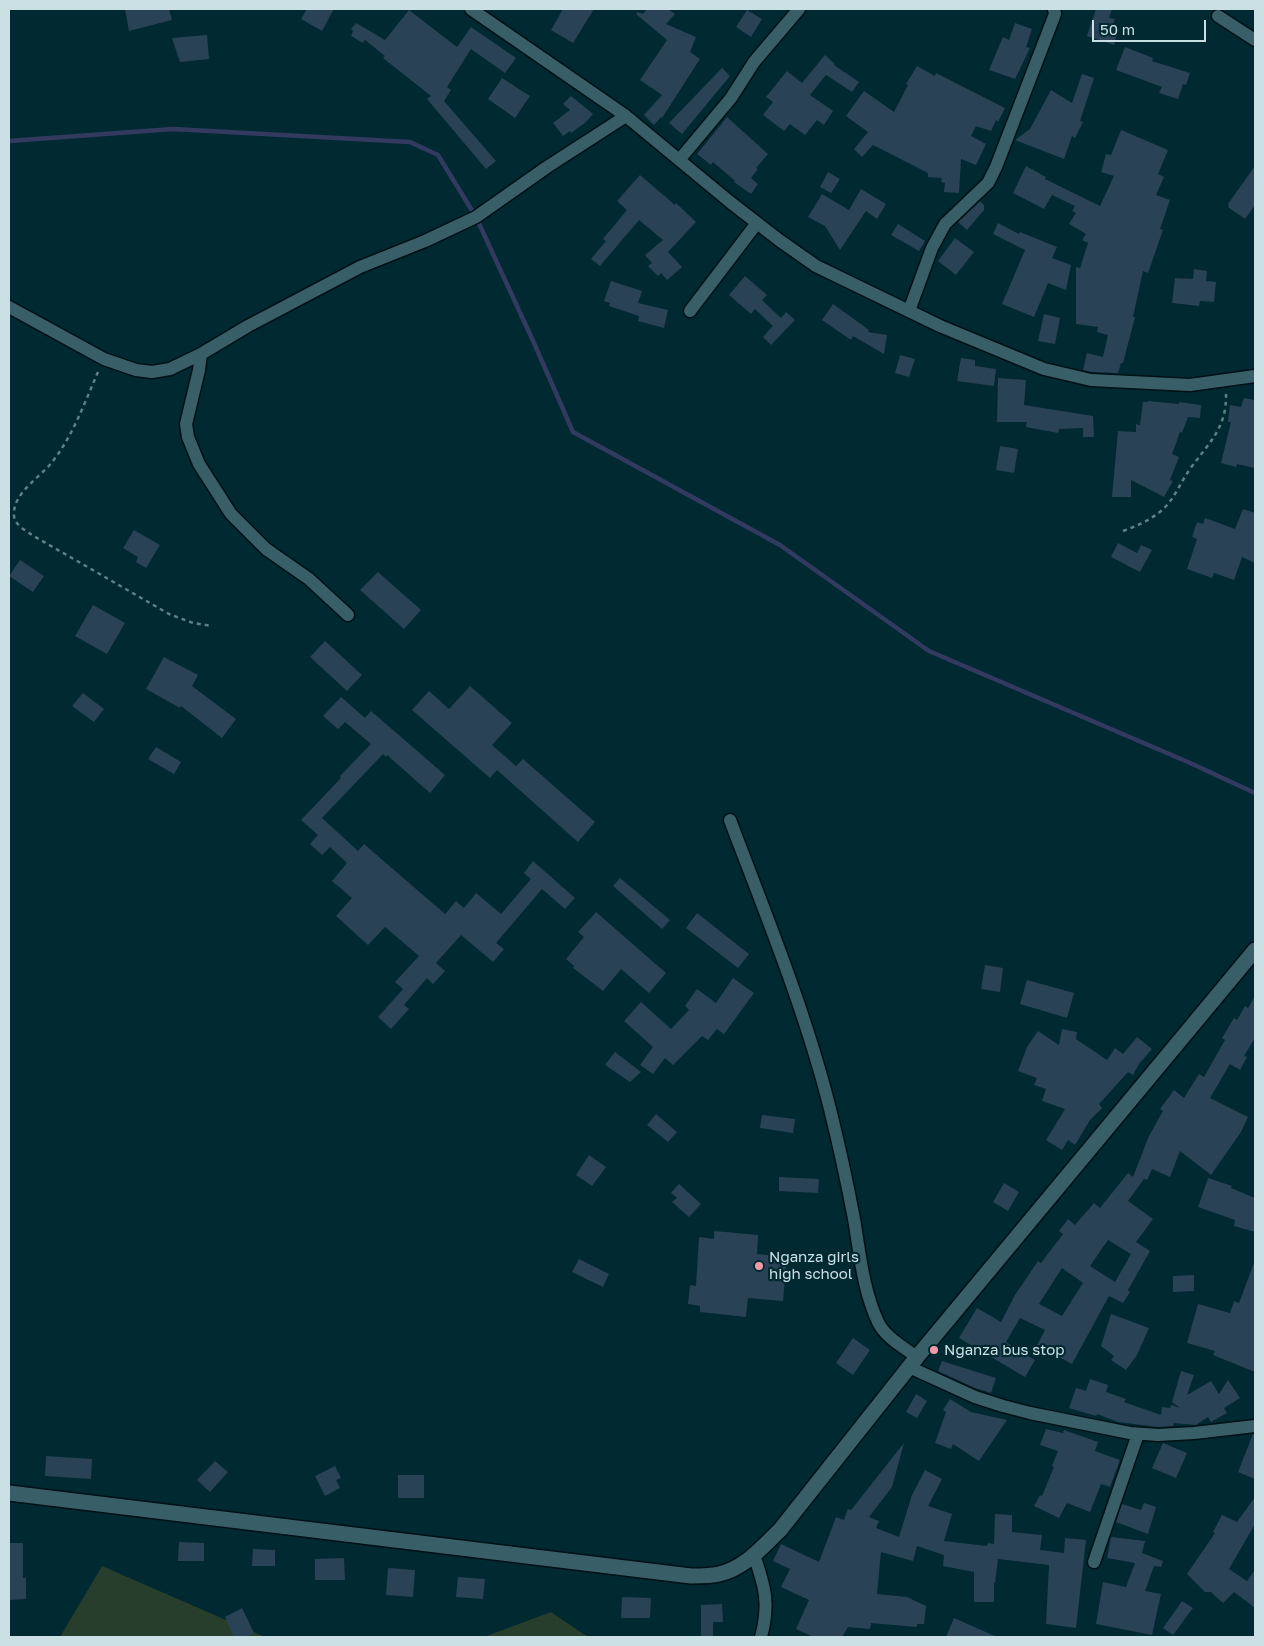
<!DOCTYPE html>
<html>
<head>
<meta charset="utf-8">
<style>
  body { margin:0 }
  #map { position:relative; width:1264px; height:1646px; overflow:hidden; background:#002931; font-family:"Golos Text",sans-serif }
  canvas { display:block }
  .frame { position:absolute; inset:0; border:10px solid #cbe0e4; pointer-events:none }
  .scale { position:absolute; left:1092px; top:20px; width:114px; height:22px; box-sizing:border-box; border:2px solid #cbe0e4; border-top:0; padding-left:6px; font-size:15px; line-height:18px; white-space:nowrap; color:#cbe0e4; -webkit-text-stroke:4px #002931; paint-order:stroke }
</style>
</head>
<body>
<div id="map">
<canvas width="1264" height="1646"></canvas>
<div class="frame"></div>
<div class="scale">50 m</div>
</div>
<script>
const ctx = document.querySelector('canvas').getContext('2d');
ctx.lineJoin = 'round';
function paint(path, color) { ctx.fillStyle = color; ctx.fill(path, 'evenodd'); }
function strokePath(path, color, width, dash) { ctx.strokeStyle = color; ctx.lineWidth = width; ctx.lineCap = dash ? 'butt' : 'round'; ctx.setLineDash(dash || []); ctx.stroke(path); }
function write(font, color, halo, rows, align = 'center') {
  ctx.font = font + ' "Golos Text",sans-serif'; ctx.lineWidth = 4.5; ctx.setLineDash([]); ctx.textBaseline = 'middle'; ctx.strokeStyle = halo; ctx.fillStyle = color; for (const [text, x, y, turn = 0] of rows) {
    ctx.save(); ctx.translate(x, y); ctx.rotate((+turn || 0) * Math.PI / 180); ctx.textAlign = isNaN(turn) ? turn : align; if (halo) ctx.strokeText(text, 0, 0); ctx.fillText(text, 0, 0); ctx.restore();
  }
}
paint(new Path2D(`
  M102,1566L265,1637H60Z
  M551,1612L588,1637H484Z`), '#283e2c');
strokePath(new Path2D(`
  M9,141L173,129L410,142L438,155L476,217L534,343L573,432L780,545L929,651L1188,762L1255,793`), '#333a60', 4.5);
paint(new Path2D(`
  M125,9H169L172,20L129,31Z
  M307,9H334L322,31L301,19Z
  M563,9H594L573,43L551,30Z
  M647,9H668L675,14L666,24L696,37L690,52L700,59L662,118L661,117L654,125L644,115L662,95L640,80L667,40L636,14L638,12L643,14Z
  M1096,9H1112L1109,18L1115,19L1112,28L1118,30L1114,45L1087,36Z
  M409,10L457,47L471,27L516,58L505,73L471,49L447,87L451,90L444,101L496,161L486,169L427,99L431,96L383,58L385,56L365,40L363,43L351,36L353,31L351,29L356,23L385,40Z
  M747,10L762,19L751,37L736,27Z
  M1015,23L1032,29L1026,47L1030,48L1015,79L989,70L1003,37L1009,40Z
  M207,35L209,59L180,62L172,38Z
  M1125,47L1153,58L1152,61L1190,73L1186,85L1183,84L1178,99L1159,93L1162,87L1116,70Z
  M825,55L835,64L834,65L859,82L852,92L826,75L810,95L833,111L824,125L817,120L805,135L790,124L784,131L763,115L773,102L766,97L787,71L802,83Z
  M917,66L935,76L936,73L1005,108L998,122L996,120L991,131L976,126L971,136L986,144L976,165L961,159L959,193L944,192L945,183L941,182L942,178L928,177V173L873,145L862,157L854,149L868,132L846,116L864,91L894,112L908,85L906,84Z
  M722,68L730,76L682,134L669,123Z
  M1082,74L1094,78L1080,121L1083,122L1075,138L1072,136L1064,159L1015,140L1030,129L1051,90L1072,103Z
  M502,78L530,96L515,118L488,99Z
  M571,96L593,114L586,122L571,133L570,131L563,136L553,123L570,110L563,104Z
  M727,117L768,154L756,168L758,169L751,178L758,184L751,194L734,182L735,181L713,162L711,165L697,154Z
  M1121,130L1168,150L1158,174L1164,177L1156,195L1170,200L1160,229L1163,230L1148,273L1143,271L1133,317H1135L1123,363H1121L1118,373L1092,372L1083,370L1087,353L1103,357L1108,335L1097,332L1098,327L1076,324V267L1080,268L1088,243L1082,240L1086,234L1069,224L1076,213L1072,211L1075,206L1052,195L1044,209L1013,193L1026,166L1046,177L1045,179L1100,206L1114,176L1101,172L1106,154L1111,155Z
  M1255,166V205L1245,219L1228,207L1229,205L1228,204Z
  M828,172L840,179L831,193L820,187Z
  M640,175L675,205L676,203L696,222L668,252L682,267L667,280L661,273L658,276L648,266L652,263L645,255L663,240L639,220L600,266L591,259L606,241L603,239L627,210L617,201Z
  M861,189L886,204L877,219L866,211L840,250L825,226L808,217L822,194L849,210Z
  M980,201L984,205V210L967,230L958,222Z
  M998,223L1019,234L1020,232L1057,247L1052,258L1071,265L1066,290L1048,283L1034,317L1002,304L1025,250L993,234Z
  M898,224L925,241L919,251L891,235Z
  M955,238L974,252L956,275L938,261Z
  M1194,269L1207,271L1206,281L1216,282L1214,302L1200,301L1199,306L1172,303L1175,278L1193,279Z
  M745,276L767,295L762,300L781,318L786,312L795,320L771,345L763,337L773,326L755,309L751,314L729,295Z
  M611,281L642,291L638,303L668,310L664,328L638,321L639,316L609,306L610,303L604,301Z
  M833,304L869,330L868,332L887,335L884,354L853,336L851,340L822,320Z
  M1044,314L1060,318L1055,344L1038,341Z
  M900,355L915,359L909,377L895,373Z
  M961,358L975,360V366L996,369L994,386L957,381Z
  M998,378L1026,380L1024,405L1093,416L1094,437H1083V428L1059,429L1058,433L1026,427L1027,422H997Z
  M1244,398L1255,400V468L1237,464L1236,467L1221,463L1231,422H1228L1230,405L1241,407Z
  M1148,401L1179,404V402L1201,405L1200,418L1188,417L1182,433L1180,432L1172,454L1179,457L1170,480L1173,481L1164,497L1131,480V497H1112L1118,431L1136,432V424L1140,425L1143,402H1148Z
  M1000,446L1018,449L1014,473L996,470Z
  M1243,509L1255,513V563L1242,557L1234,580L1214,573L1212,578L1187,569L1197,539L1192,537L1197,522L1203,524L1205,518L1235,529Z
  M134,530L160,545L146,568L136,562L138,557L123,548Z
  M1118,543L1137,553L1141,545L1152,550L1140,572L1111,557Z
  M20,560L44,576L33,592L9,576Z
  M378,572L421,610L404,629L360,590Z
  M93,605L125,623L107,654L75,636Z
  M325,641L362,675L347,691L310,657Z
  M164,657L198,675L192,686L236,719L222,738L181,706L180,708L146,689Z
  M470,686L512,723L492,745L516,766L523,759L595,822L578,842L497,770L490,778L412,710L429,691L449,709Z
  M83,693L104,709L94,722L72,706Z
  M341,697L365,718L371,711L445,775L430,793L387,755L386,757L383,754L322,818L358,851L364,844L445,914L456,901L464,908L476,893L501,914L531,879L524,873L533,861L575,898L565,909L542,889L496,943L504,949L493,962L461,935L436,963L445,971L433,984L427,978L404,1005L409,1009L391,1029L378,1017L403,989L395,982L419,956L385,927L368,945L336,916L352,898L332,881L347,863L330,847L322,855L310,844L318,835L301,820L341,778L340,776L371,744L345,722L338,729L323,716Z
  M156,747L181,762L174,774L148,759Z
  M620,878L670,920L662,929L613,886Z
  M596,912L666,973L649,993L621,969L603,991L573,968L574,966L566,959L584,937L578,932Z
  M697,913L749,954L738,968L686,928Z
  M985,965L1003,968L1000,992L981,989Z
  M733,978L754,993L724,1034L717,1029L708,1040L702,1036L673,1065L665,1058L653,1074L640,1065L653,1047L624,1021L641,1002L671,1029L689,1010L685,1006L697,989L716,1003Z
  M1027,980L1074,993L1067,1018L1020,1004Z
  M1255,996V1038L1244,1056L1247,1057L1240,1070L1230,1064L1210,1098L1248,1117L1241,1132L1211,1175L1180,1151L1170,1177L1152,1169L1147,1180L1144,1179L1128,1201L1153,1219L1136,1242L1150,1251L1128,1290L1130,1292L1123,1303L1109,1296L1072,1364L1037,1345L1045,1330L1020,1318L1006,1342L1035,1360L1025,1377L959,1338L977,1308L1001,1322L1015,1295L1038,1261L1041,1263L1063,1234L1059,1231L1068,1219L1075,1225L1094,1203L1100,1208L1128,1173L1133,1177L1149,1136L1163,1111L1160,1109L1174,1090L1184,1098L1199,1074L1204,1077L1225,1040L1222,1038L1234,1018L1237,1020L1245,1006L1248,1008ZM1108,1240L1131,1254L1115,1282L1090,1266ZM1062,1268L1083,1283L1062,1316L1039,1304Z
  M1062,1029L1077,1032L1076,1039L1107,1060L1115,1048L1123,1054L1137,1037L1152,1049L1139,1064L1133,1075L1128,1072L1099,1104L1102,1108L1090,1120L1075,1145L1068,1140L1062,1150L1046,1140L1065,1109L1042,1101L1046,1089L1034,1085L1037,1078L1018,1071L1027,1047L1038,1031L1059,1045Z
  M615,1052L641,1072L630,1082L605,1065Z
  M656,1114L677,1132L668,1142L647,1125Z
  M762,1115L795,1119L793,1133L760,1128Z
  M589,1155L606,1167L592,1186L576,1175Z
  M779,1177L819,1179L818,1193L779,1191Z
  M1208,1178L1232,1186L1231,1188L1255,1198V1232L1234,1226L1235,1220L1198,1207Z
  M1004,1183L1019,1192L1008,1211L993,1202Z
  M679,1184L701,1204L689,1217L672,1202L677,1198L671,1193Z
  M714,1231L758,1235L757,1254L787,1257L783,1301L748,1298L746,1317L700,1312V1306L688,1304L690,1285L696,1286L699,1237L714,1239Z
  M579,1259L609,1274L603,1287L572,1272Z
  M1254,1263L1255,1264V1372L1213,1355L1215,1351L1187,1343L1198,1304L1230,1313L1234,1301L1239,1303Z
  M1194,1275V1291L1173,1292V1276Z
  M1111,1314L1149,1328L1137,1355L1126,1370L1111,1360L1114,1356L1101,1346Z
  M853,1338L870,1350L853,1375L836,1363Z
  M942,1361L996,1378L991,1393L975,1388L938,1371Z
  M1181,1371L1194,1375L1187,1395L1211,1381L1219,1394L1228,1380L1240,1398L1224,1408L1227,1413L1211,1422L1208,1417L1196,1425L1174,1423L1173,1426L1158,1427L1118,1422L1097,1414L1096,1416L1069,1408L1076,1388L1086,1391L1090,1379L1108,1385L1106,1392L1126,1399L1124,1402L1161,1415L1162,1407L1170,1408L1171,1405L1180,1408L1172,1402Z
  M916,1394L927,1401L917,1418L906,1412Z
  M950,1399L971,1412L1007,1420L979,1461L953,1444L951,1449L935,1443L946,1412L943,1410Z
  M1046,1429L1063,1433L1064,1430L1098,1442L1095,1451L1120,1460L1110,1487L1101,1484L1090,1512L1067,1503L1059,1518L1034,1506L1040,1495L1042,1496L1054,1467L1052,1466L1058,1451L1040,1445Z
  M1253,1434H1255V1479L1238,1472Z
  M904,1443L892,1487L869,1517L879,1521L876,1528L899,1537L912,1495L925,1470L942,1479L928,1506L952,1514L944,1541L987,1546L988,1543L994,1544L995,1514L1012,1515V1532L1042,1535L1040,1550L1064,1553L1065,1538L1086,1540L1076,1628L1046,1624L1049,1565L998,1559L995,1583H994V1602H974V1572L943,1566L944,1555L917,1546L913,1561L881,1552L877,1594L907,1597L926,1606L924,1624H917V1627L871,1623L870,1629L848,1627L842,1637H813L796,1629L809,1600L781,1587L790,1569L773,1561L781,1544L819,1562L836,1517L844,1520L848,1509L851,1510Z
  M1163,1443L1187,1453L1176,1478L1152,1468Z
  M46,1456L92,1459L91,1479L45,1476Z
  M215,1461L228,1472L210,1492L197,1480Z
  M335,1466L341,1478L336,1480L340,1488L325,1496L315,1476Z
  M398,1475H424V1498H398Z
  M1255,1497V1524L1229,1569L1247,1581L1255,1570V1608L1234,1592L1223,1603L1211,1592H1205L1187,1574L1215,1533L1213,1532L1222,1515L1237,1522Z
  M1144,1503L1156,1507L1148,1534L1116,1522L1122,1504L1141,1510Z
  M1111,1537L1145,1541L1142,1553L1163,1561L1161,1567L1154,1566L1145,1591L1161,1594L1152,1635L1096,1624L1103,1582L1126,1587L1135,1563L1107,1558Z
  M179,1542L204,1543V1561H178Z
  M9,1543H23V1578H26V1599L9,1600Z
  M253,1549L275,1550V1566H252Z
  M344,1558L345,1580H315V1559Z
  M388,1568L415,1570L413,1597L386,1595Z
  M458,1577L485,1579L483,1599L456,1597Z
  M622,1597L651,1598L650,1618H621Z
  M1182,1601L1193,1608L1173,1635L1163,1628Z
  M722,1604L723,1622H713V1637H701V1605Z
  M242,1608L254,1633L246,1637H234L225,1617Z
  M954,1618L997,1637H946Z`), '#294256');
const minor = new Path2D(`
  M471,9L626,116L730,202L779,240L816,266L940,326L1044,369L1091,380L1190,385L1255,376
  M1218,16L1255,40
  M680,159L731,98L754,62L799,9
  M9,307L104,359L136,370L152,372L170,369L201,354L248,326L360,267L425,241L476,217L547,167L626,116
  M690,311L757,223
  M909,311L932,248L945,224L988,183L996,167L1055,14L1054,9
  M201,354L199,370L186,424L188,437L199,464L231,514L266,549L309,579L348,615
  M730,820C766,915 805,1010 830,1109C839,1145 847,1182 854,1219C860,1254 863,1290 878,1322C885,1337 903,1347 917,1357
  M909,1367L975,1397L1003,1406L1030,1413L1130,1433L1158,1435L1194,1433L1255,1426
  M754,1555C765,1587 770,1604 761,1637
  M1094,1562L1138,1434`);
const secondary = new Path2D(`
  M9,1493L691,1576C700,1576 711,1576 719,1574C745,1568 762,1547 780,1530L917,1357L1255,950`);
strokePath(minor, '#001014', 15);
strokePath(secondary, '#001014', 18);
strokePath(new Path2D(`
  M98,372C85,402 73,435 53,461C41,477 12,493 14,516C15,525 25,530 32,535L169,614L193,623L212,626
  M1123,531C1137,526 1150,520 1161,511C1174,500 1180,483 1190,469C1208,444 1227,428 1226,394`), '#608086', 2.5, [4, 4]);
strokePath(minor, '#385f68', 12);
strokePath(secondary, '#385f68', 15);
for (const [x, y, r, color] of [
  [759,1266,5,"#f39aa8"],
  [934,1350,5,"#f39aa8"]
]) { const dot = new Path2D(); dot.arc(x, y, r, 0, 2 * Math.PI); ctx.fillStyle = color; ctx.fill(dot); strokePath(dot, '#002931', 2); }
write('15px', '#cbe0e4', '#002931', [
  ["Nganza girls",769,1257],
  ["high school",769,1274],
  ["Nganza bus stop",944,1350]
], 'left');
</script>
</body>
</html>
